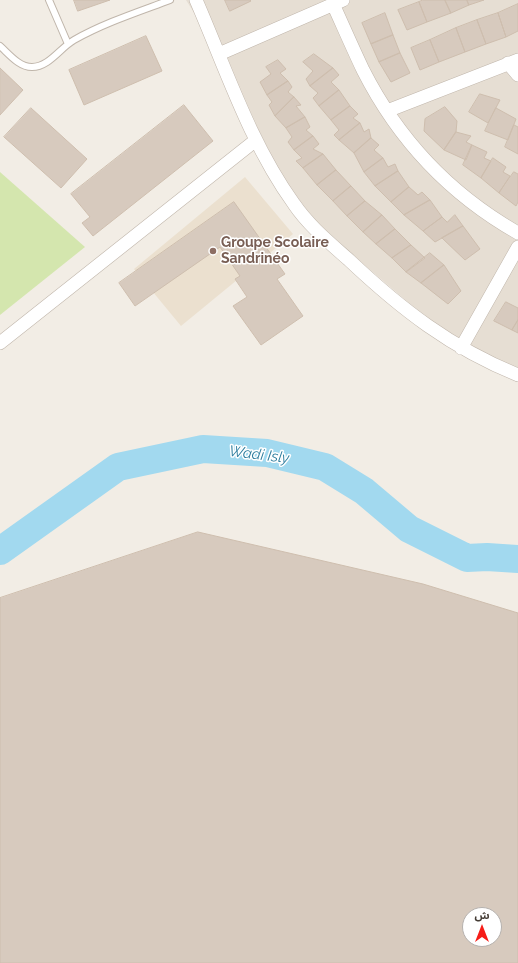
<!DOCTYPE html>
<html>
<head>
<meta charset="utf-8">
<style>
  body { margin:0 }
  #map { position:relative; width:518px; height:963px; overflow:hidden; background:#f2ede5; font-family:Raleway,"Noto Sans Arabic",sans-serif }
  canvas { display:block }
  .north { position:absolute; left:462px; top:907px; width:40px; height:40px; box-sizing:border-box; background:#fff; border:1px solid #b5b1ae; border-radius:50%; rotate:0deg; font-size:11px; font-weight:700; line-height:16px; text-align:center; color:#453c35 }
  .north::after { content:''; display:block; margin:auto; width:14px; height:18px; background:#f61d18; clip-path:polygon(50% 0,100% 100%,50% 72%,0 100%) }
</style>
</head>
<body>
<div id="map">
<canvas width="518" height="963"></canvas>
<div class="north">ش</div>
</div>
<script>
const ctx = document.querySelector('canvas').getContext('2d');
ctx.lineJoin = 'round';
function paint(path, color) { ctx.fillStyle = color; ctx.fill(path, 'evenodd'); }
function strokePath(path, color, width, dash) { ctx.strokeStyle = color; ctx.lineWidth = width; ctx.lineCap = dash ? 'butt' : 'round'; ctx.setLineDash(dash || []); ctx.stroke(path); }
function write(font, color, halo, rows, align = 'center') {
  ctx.font = font + ' Raleway,sans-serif'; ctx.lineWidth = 3; ctx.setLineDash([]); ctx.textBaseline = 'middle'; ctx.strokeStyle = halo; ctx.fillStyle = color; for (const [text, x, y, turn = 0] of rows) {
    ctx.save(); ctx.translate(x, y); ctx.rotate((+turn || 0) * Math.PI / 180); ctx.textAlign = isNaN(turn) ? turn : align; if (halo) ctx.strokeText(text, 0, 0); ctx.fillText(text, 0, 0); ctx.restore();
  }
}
paint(new Path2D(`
  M186,0H518V373L465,351L298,208L220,54Z`), '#e6ded3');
paint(new Path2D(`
  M245,177L293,234L181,326L134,269Z`), '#ebe0cf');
paint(new Path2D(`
  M0,172L85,247L0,315Z`), '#d4e6ae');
strokePath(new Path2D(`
  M0,551L118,467L203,449L267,453L325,467L364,491L409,529L467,558L487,557L518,559`), '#a2d9ef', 28);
const building = new Path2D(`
  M74,0H110L78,11Z
  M225,0H250L251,1L230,11Z
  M423,0H445L451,13L427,22L419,2Z
  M445,0H467L469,5L451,13Z
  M467,0H484L469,5Z
  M419,2L427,22L407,30L398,10Z
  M518,4V31L506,37L498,13Z
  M385,13L393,35L371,44L362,23Z
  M498,13L506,37L486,44L477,20Z
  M477,20L486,44L465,52L456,28Z
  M456,28L465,52L439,62L430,40Z
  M393,35L400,53L379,62L371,44Z
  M146,36L162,71L84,105L69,70Z
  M430,40L439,62L420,70L411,48Z
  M400,53L410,73L391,82L379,62Z
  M314,54L333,68L310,86L306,79L313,71L303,62Z
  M278,60L286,69L280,73L288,81L267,95L260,82L271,74L266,67Z
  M0,68L23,90L0,115Z
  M333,68L339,75L331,82L339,90L319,106L313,98L318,93L310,86Z
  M288,81L292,87L288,92L294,97L275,116L269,105L272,102L267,95Z
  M339,90L350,106L331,120L319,106Z
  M480,94L500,100L488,123L469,112Z
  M294,97L301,105L296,106L305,117L286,128L275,116Z
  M184,105L213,141L93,236L82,223L90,217L71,194Z
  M350,106L358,114L353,118L360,123L339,140L334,135L339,130L331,120Z
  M445,107L457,121L456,132L444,150L424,131L425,119Z
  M31,108L87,159L61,188L4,137Z
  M496,108L516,119L508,140L485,131Z
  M305,117L310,127L306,130L313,136L294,150L288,142L292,137L286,128Z
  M360,123L364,132L369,129L371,138L354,153L339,140Z
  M514,125L518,127V154L505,147Z
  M456,132L471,136L466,142L472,145L466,160L444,150Z
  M313,136L319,144L313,149L323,154L303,168L296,161L302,158L294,150Z
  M371,138L379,145L374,150L383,158L364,172L354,153Z
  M472,145L487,152L484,158L491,161L481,178L463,165Z
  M323,154L336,170L317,185L303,168Z
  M383,158L388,167L395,164L398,171L375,186L364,172Z
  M493,158L506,167L503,172L510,176L499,193L481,178Z
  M336,170L351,186L333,201L317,185Z
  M398,171L409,187L391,202L375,186Z
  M514,172L518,174V202L516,206L499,193Z
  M351,186L365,201L347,216L333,201Z
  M409,187L418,195L422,192L430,200L404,215L391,202Z
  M430,200L442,217L423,231L404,215Z
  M365,201L382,215L363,232L347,216Z
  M234,202L285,274L277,279L303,316L261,345L233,306L247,297L235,279L240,276L220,247L135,306L119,283Z
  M382,215L395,229L376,244L363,232Z
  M455,215L463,226L435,242L423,231L442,217L447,222Z
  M463,226L480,249L465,260L442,238Z
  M395,229L411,245L392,258L376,244Z
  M411,245L425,258L406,272L392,258Z
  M430,253L444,265L421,283L406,272Z
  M444,265L461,291L448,304L421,283Z
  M506,302L518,308V320L512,330L494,321Z
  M518,320V333L512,330Z
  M198,532L423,584L518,613V963H0V598ZM470,915H494V939H470Z`);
paint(building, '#d7cabe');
strokePath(building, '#cebeae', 1);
const lane = new Path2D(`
  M49,0L68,44
  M0,46C9,54 19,67 32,67C49,67 60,48 74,40C104,23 138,12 170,0`);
const street = new Path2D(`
  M196,0C226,69 250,143 294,204C309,226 330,243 349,260C401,309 451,348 518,375
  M333,4C343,26 353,49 363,70C398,139 451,195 518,233
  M219,54L343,0
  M508,63L518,75
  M387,111L518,60
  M0,343L256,140
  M461,348L518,247`);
strokePath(lane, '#c0b6ab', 8);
strokePath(street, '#c0b6ab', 14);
strokePath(lane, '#fff', 6);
strokePath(street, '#fff', 13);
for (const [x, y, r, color] of [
  [213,251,4,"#8d6e63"]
]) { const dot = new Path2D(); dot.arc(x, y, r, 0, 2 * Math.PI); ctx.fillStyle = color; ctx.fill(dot); strokePath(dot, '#fff', 1.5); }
write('bold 14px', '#785e54', '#fff', [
  ["Groupe Scolaire",221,243],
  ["Sandrinéo",221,259]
], 'left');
write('italic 15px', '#2d7d9e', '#fff', [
  ["Wadi Isly",259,455,7]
]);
</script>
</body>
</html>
